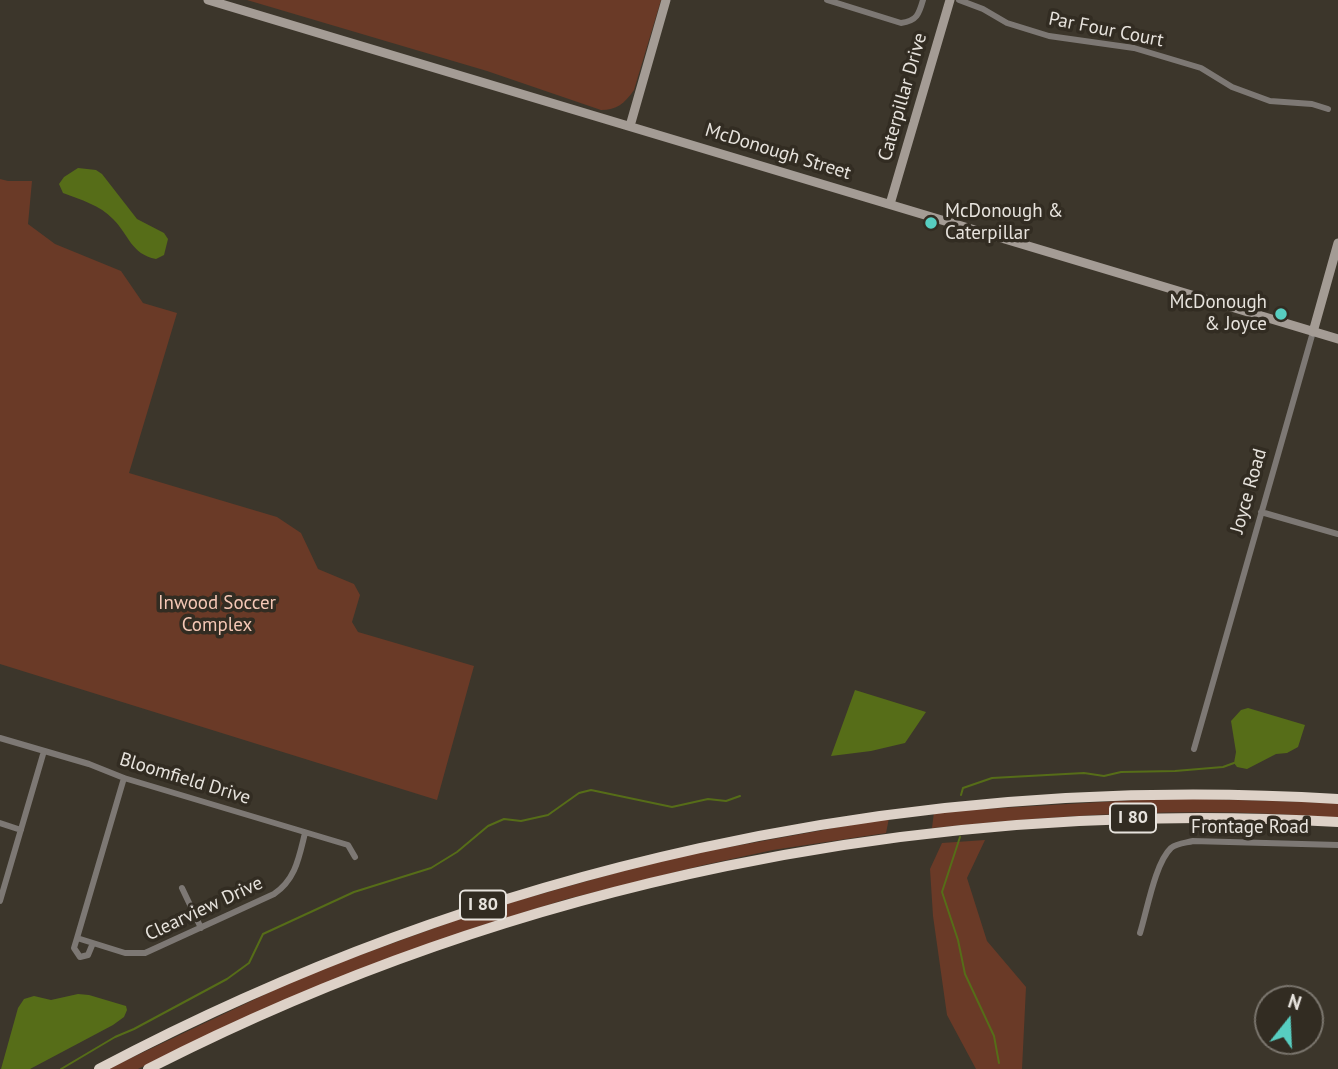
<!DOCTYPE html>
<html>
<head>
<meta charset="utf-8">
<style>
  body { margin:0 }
  #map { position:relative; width:1338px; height:1069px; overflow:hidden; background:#3c362b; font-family:"PT Sans",sans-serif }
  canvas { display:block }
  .north { position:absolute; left:1254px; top:985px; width:70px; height:70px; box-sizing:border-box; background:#322c22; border:2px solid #7a756d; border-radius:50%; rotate:18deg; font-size:19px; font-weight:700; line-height:28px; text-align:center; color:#e7e3dd }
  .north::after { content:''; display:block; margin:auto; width:24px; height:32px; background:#57cec1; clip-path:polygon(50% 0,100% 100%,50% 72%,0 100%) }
</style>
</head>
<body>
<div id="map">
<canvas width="1338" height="1069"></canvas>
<div class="north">N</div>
</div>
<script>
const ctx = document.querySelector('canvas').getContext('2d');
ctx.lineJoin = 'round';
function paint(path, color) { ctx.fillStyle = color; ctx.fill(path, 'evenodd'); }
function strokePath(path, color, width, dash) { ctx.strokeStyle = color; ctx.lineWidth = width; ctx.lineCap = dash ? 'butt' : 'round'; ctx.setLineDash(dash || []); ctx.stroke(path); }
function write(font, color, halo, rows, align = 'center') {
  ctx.font = font + ' "PT Sans",sans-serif'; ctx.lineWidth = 7; ctx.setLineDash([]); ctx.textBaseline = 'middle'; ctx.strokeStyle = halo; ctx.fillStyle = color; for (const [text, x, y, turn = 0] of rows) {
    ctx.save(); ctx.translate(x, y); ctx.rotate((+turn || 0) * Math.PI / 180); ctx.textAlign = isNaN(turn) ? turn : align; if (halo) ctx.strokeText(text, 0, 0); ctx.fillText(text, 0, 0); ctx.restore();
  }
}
paint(new Path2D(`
  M247,0H661L634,90C624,104 617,110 601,110L487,71Z
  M0,179L8,181H32L28,224L55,244L121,271L143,303L177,313L129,473L277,517L301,533L318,569L354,584L360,595L352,622L358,632L474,666L437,800L0,664Z
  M1169,798L1338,803V818C1203,806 1067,814 932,828L934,812Z
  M889,818L886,833L773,850L704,865L567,899L483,925L365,967L234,1022L138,1069H108L308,974L484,910L669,858Z
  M985,840L967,878L987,941L1026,987L1022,1069H976L947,1015L933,916L930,869L942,843Z`), '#6a3a27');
paint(new Path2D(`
  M78,168L96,170L102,174L137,219L164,233L168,239L164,255L156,259C131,254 129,235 113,219C100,205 81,200 63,193L59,184L64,177Z
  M855,690L926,712L905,743L871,751L831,756Z
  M1248,708L1305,725L1298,747L1287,753L1276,754L1247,769L1237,767L1234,763L1236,752L1231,721L1241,710Z
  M78,994L89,995L126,1006L127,1010L124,1017L113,1025L30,1069H1L18,1008L24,999L34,996L51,1000Z`), '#566d18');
strokePath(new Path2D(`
  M961,795L963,788L992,778L1084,773L1104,776L1121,772L1175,771L1223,767L1234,763
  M960,837L942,892L958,940L965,974L994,1036L999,1063
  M61,1069L115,1037L134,1029L227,979L249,963L263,934L354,892L431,868L457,852L488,826L504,819L521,821L548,815L579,793L591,790L672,807L708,799L726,801L740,796`), '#566d18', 2);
strokePath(new Path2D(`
  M827,0L901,23C917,21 919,14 923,0
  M959,0L983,9L1007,23L1049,36L1134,48L1201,68L1232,87L1270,101L1312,104L1328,109
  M1261,512L1338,534
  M0,738L89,764L124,778L348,845L355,857
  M1194,749L1313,332
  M124,778L77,938L125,953H145L274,894C296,879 299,857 305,833
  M0,823L21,830
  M182,888L201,928
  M0,901L44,751
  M1140,933C1147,911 1155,863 1171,848C1177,843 1185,843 1193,841L1338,845
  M77,938L74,948L80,957L88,955L93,943`), '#7d7874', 6);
strokePath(new Path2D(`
  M208,0L1338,339
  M630,126L666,0
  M890,204L950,0
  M1313,332L1338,243`), '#a49c95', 9);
strokePath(new Path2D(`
  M99,1069C480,867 907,772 1338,799
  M148,1069C515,881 927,798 1338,822`), '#ddd1c7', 10);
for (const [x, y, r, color] of [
  [931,223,7,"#57cec1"],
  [1281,314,7,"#57cec1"]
]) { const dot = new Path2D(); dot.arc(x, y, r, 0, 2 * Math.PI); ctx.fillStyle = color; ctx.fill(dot); strokePath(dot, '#322c22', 2.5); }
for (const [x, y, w] of [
  [1133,818,46],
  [483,905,46]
]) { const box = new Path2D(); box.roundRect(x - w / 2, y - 14.5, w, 29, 5); ctx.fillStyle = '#322c22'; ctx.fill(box); strokePath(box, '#e7e3dd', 2); }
write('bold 18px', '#e7e3dd', null, [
  ["I 80",1133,818],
  ["I 80",483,905]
]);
write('19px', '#e7e3dd', '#322c22', [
  ["Par Four Court",1106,30,11],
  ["Caterpillar Drive",903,97,-74],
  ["McDonough Street",778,152,17],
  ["Joyce Road",1249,491,-74],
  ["Bloomfield Drive",185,779,17],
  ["Frontage Road",1250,828],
  ["Clearview Drive",204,909,-25]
]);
write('19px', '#e7e3dd', '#322c22', [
  ["McDonough &",945,212],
  ["Caterpillar",945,234],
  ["McDonough",1267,303,"right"],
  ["& Joyce",1267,325,"right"]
], 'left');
write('19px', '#f4c7b5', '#322c22', [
  ["Inwood Soccer",217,604],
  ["Complex",217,626]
]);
</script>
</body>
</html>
